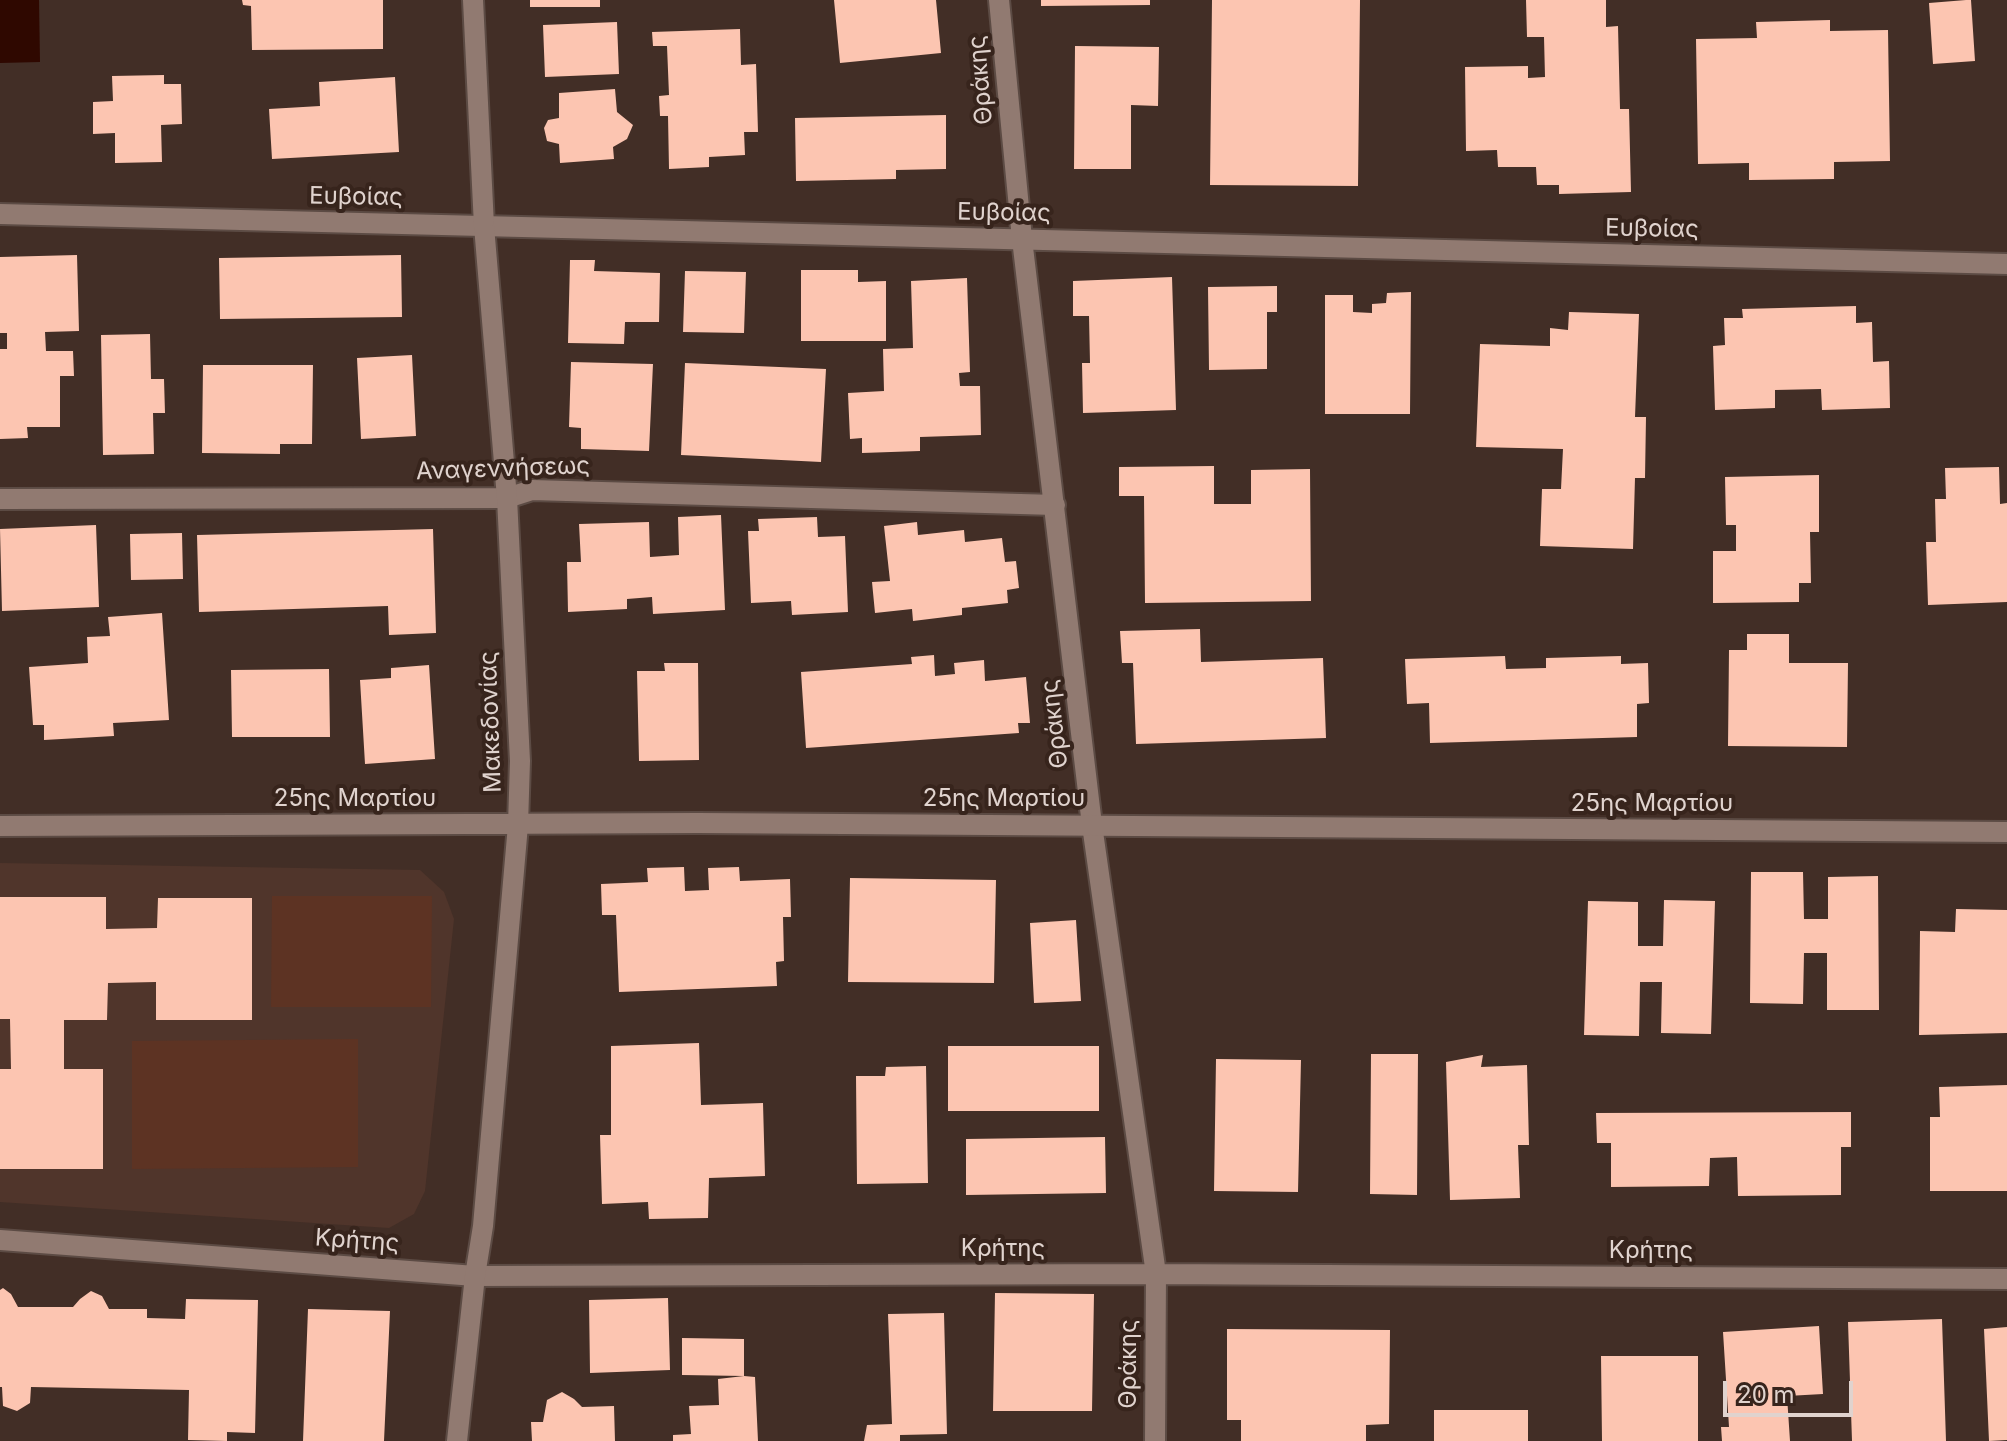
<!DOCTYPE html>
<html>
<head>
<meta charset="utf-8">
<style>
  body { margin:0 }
  #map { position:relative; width:2007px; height:1441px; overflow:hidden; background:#422e26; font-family:Inter,sans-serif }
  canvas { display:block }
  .scale { position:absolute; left:1723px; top:1381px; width:130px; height:36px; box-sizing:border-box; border:4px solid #e0d3ce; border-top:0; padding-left:10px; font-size:24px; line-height:28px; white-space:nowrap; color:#e0d3ce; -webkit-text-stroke:6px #37241c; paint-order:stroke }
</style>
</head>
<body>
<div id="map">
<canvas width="2007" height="1441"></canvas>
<div class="scale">20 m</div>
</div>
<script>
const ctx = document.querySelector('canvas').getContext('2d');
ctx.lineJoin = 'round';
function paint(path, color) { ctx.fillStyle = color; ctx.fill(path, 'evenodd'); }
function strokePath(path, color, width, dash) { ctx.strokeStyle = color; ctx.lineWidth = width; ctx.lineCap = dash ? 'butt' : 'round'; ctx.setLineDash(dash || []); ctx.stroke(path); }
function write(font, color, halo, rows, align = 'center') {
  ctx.font = font + ' Inter,sans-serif'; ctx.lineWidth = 8; ctx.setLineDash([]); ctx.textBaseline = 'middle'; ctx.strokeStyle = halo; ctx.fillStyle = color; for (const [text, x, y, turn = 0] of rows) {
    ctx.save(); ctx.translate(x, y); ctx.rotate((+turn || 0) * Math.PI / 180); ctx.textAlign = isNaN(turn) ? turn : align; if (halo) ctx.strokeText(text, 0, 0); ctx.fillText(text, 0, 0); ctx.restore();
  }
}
paint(new Path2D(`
  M0,863L420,870L444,892L454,919L425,1191L414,1214L389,1228L0,1202Z`), '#50352b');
paint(new Path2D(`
  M272,896H432L431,1007H271Z
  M358,1039V1167L132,1169V1041Z`), '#5d3323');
paint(new Path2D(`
  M0,0H39L40,62L0,63Z`), '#2f0800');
paint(new Path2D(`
  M242,0H383V49L252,50L251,6L243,5Z
  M530,0H600V7H530Z
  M834,0H936L941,53L840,63Z
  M1041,0H1150V5L1041,6Z
  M1212,0H1360L1358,186L1210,185Z
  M1526,0H1606V27L1618,26L1620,109H1629L1631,192L1559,194V185H1537L1536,167H1498L1497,150L1466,151L1465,67L1528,66V78L1545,77L1544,37H1527Z
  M1966,0H1971L1975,61L1933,64L1929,3Z
  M1830,20V31L1888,30L1890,161L1834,162V179L1749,180V163L1698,164L1696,39L1757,38L1756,22Z
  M617,22L619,74L545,77L543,25Z
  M740,29L741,65L756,64L758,132H744L745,155L709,157V167L669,169L668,116H660L659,96L669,95L667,46H653L652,32Z
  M1075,46L1159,47L1158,106L1131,105V169H1074Z
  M164,75V84H181L182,124L161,125L162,162L115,163V133L93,134V102L113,101L112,76Z
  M395,77L399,152L272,159L269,109L320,106L319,82Z
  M615,89L617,112L633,125L627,139L613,147L614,159L560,163L559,144L547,141L544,128L548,120L559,118V93Z
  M946,115V169L896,170V179L796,181L795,118Z
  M77,255L79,331L45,332L46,351H73L74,376H60V427H27L28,438L0,439V349H7V333H0V257Z
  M401,255L402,317L220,319L219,258Z
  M570,260H595L594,271L660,273L659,322H625L624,344L568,343Z
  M801,270H858V282L886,281V341H801Z
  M685,271L746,272L744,333L683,332Z
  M1172,277L1176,410L1083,413L1082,363H1090L1089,316H1073V281Z
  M967,278L970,372L959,373L960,386H980L981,435L920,437V451L862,453V438L850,439L848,393L884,391L883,349L913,348L911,281Z
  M1277,286V312H1267V369L1209,370L1208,287Z
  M1411,292L1410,414H1325V295H1353V312L1372,313V304L1386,303L1387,293Z
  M1856,306V323L1872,322L1873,362L1889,361L1890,408L1822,410L1821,389L1775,390V408L1715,410L1713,346L1725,345L1724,318H1743L1742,309Z
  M1569,312L1639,314L1635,417H1646L1645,478H1635L1633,549L1540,546L1542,489H1561L1563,449L1476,447L1480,344L1550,346V328L1568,330Z
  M150,334L151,379H164L165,413H153L154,454L103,455L101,335Z
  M412,355L416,436L361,439L357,358Z
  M571,362L653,364L649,451L581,449V428L569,427Z
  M685,363L826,369L821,462L681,455Z
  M203,365H313L312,444H280V454L202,453Z
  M1214,466V504H1251V470L1310,469L1311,601L1145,603L1144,496H1119V467Z
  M1999,467L2000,504L2007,503V602L1928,605L1926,542H1936L1935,499H1946L1945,468Z
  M1819,475V532H1810L1811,583H1799V602L1713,603V551H1736V525H1726L1725,477Z
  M721,515L725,610L653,614L652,597L627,599V609L568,612L567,562H581L579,524L649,522L650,557L679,555L678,517Z
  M817,517L818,537L845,536L848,612L792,615L791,601L751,603L748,531H759L758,519Z
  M917,522L918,535L964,530L965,542L1002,538L1005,562L1016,561L1019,588L1007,590L1008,603L962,608V615L913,621L912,609L875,613L872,582L890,581L884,526Z
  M96,525L99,607L2,611L0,529Z
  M433,529L436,633L389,635L388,606L199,612L197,535Z
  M182,533L183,579L131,580L130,534Z
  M162,613L169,720L113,723L114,736L44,740V725H33L29,667L88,663L87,637L110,636L108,617Z
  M1200,629L1201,662L1323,658L1326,738L1136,744L1133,663H1122L1120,631Z
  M1747,634H1789V663H1848L1847,747L1728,746L1729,650H1747Z
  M934,655L935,676L955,674L954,663L984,660L985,681L1026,677L1030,723H1018L1019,733L806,748L801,672L912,664L911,657Z
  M1505,656L1506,669L1546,668V658L1621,656V664L1648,663L1649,703L1637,704V737L1430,743L1429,703L1407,704L1405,659Z
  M664,663H698L699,760L639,761L637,671H665Z
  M429,665L435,759L365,764L360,680L391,678V668Z
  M329,669L330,737H232L231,670Z
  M684,867L685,891L709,890L708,868L739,867L740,881L790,879L791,917H783L784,961L776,962L777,986L619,992L616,915H602L601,884L648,882L647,868Z
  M1751,872H1803L1804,919H1828V877L1878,876L1879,1010H1827V953H1804L1803,1004L1750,1003Z
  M850,878L996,880L994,983L848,982Z
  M0,897H106V929L157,928L158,898H252V1020H156V982L108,983L107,1020H64V1069H103V1169H0V1069H11L10,1019H0Z
  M1664,900L1715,901L1711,1034L1661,1033L1662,982H1640L1639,1036L1584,1035L1588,901L1638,902V946H1663Z
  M1956,909L2007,910V1033L1919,1035L1920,931L1955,932Z
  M1076,920L1081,1001L1034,1003L1030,923Z
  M699,1043L701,1105L763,1103L765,1176L709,1178L708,1218L649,1219L648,1202L602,1204L600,1135H611V1046Z
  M948,1046H1099V1111H948Z
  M1371,1054H1418L1417,1195L1370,1194Z
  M1483,1055L1481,1067L1527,1065L1529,1145H1518L1520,1198L1450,1200L1446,1062Z
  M1216,1059L1301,1060L1298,1192L1214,1191Z
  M926,1066L928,1183L857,1184L856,1076H885L886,1067Z
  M2007,1085V1191H1930V1117H1940L1939,1087Z
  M1851,1112V1147H1841V1195L1738,1196L1737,1157L1710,1158L1709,1186L1611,1187V1143H1597L1596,1113Z
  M1105,1137L1106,1193L966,1195V1139Z
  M3,1288L11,1294L18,1307H73L80,1299L91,1291L102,1296L109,1309H147V1318L185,1319L186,1299L258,1300L255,1433L227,1432V1441L188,1440L189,1390L31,1387L30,1403L17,1411L3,1406L2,1387H0V1290Z
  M995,1293L1094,1294L1092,1411H993Z
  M668,1298L670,1370L590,1373L589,1300Z
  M308,1309L390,1311L384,1441H303Z
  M944,1313L947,1434L900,1435V1441H864L867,1425L892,1424L888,1314Z
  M1942,1319L1946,1441H1852L1848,1322Z
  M1819,1326L1823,1394L1787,1396L1790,1441H1722L1721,1427H1729L1723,1332Z
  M2007,1327V1440L1989,1441L1984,1329Z
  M1227,1329L1390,1330L1389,1424L1366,1425V1441H1241V1420H1227Z
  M682,1338L744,1339V1376L682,1375Z
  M1601,1356H1698V1441H1602Z
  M744,1376L755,1377L758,1441H673V1435L691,1434L689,1406L719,1405L718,1379Z
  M562,1392L574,1399L582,1407L614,1406L615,1441H532L531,1422H543L547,1400Z
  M1434,1410H1528V1441H1434Z`), '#fcc5b1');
const minor = new Path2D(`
  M999,0L1022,239L1092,825L1156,1274L1155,1441
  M0,214L2007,264
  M0,499L507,498L532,490L1055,505
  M0,1240L475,1276L1156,1274L2007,1279`);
const tertiary = new Path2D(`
  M0,826L698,823L2007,832
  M457,1441L475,1276L483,1226L518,825L520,761L507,498L484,226L473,0`);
strokePath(minor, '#5c4b44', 24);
strokePath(tertiary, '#5c4b44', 24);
strokePath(minor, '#917a71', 20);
strokePath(tertiary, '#917a71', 20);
write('24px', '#e0d3ce', '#37241c', [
  ["Θράκης",981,80,-95],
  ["Ευβοίας",356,197,1],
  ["Ευβοίας",1004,213,1],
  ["Ευβοίας",1652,229,1],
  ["Αναγεννήσεως",503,469,-2],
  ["Μακεδονίας",491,722,-92],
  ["Θράκης",1055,724,-97],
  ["25ης Μαρτίου",355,799],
  ["25ης Μαρτίου",1004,799],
  ["25ης Μαρτίου",1652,804],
  ["Κρήτης",357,1241,4],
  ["Κρήτης",1003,1249],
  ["Κρήτης",1651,1251],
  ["Θράκης",1129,1364,-90]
]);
</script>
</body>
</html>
